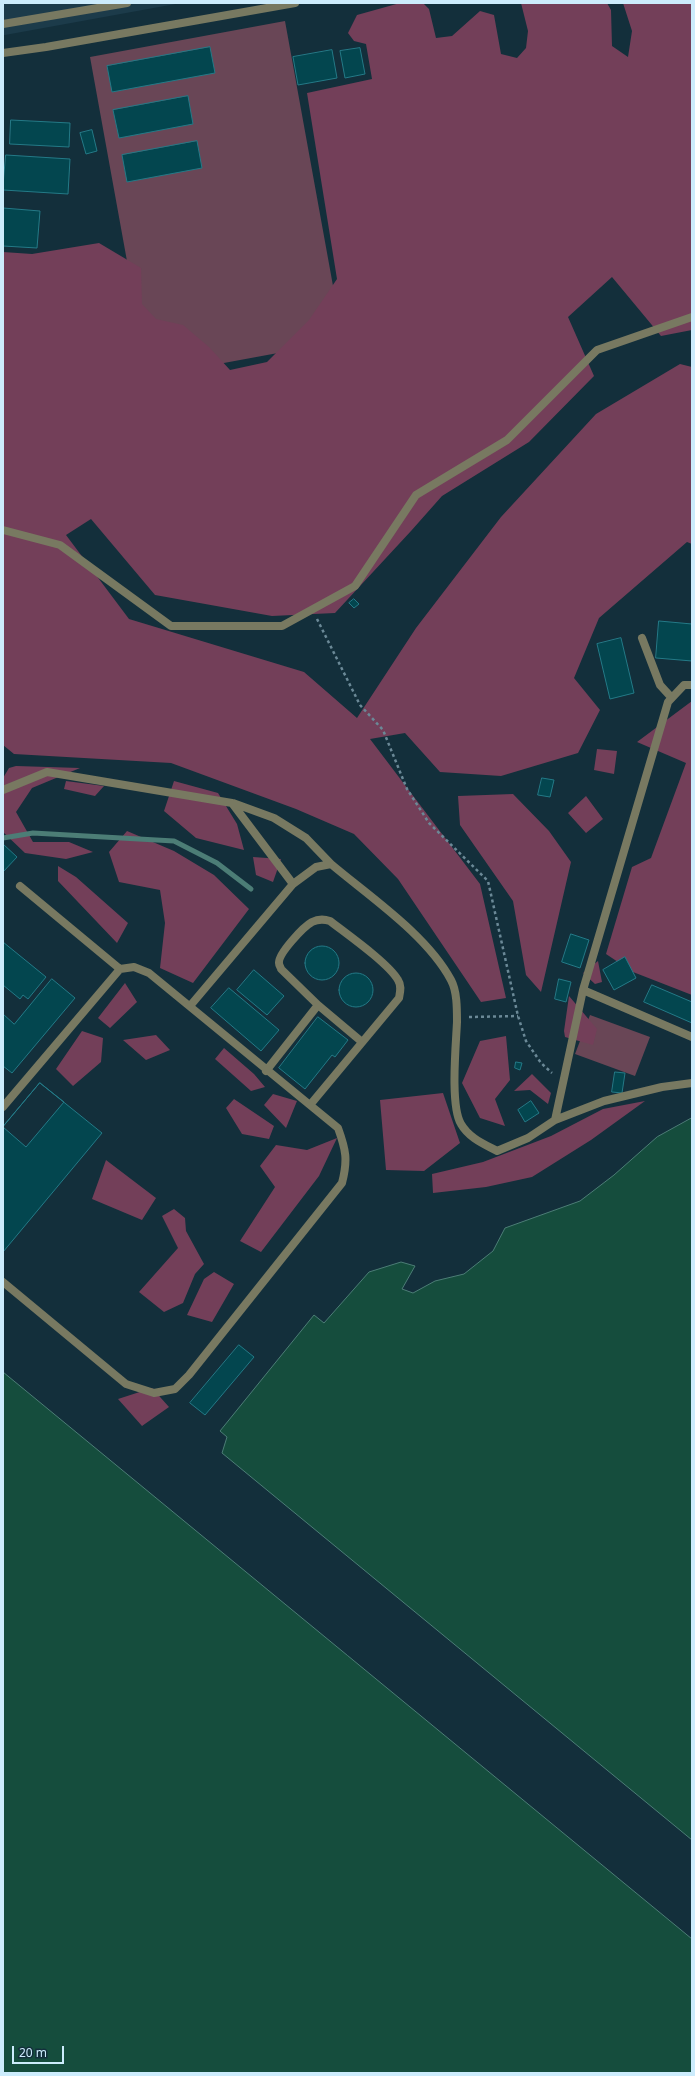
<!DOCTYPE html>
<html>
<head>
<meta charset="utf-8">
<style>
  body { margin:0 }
  #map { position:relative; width:695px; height:2076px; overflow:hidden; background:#132f3b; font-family:"Noto Sans",sans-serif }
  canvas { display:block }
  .frame { position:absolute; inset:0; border:4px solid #ccecfc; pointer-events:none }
  .scale { position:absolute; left:12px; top:2046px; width:52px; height:18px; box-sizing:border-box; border:2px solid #ccecfc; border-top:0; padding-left:5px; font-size:12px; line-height:14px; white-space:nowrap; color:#ccecfc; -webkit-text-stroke:3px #132f3b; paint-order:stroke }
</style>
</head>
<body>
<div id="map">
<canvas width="695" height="2076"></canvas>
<div class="frame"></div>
<div class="scale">20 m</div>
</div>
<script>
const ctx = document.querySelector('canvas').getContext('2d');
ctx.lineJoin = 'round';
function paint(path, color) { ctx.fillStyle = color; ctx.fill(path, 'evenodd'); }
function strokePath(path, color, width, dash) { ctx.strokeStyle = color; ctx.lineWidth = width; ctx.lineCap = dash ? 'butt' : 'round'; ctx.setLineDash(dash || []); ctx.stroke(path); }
paint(new Path2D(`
  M3,3H181L5,35H3Z`), '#1c3b4a');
paint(new Path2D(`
  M285,21L343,341L148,377L90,57Z
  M590,1015L650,1037L635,1076L575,1054Z`), '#694656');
paint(new Path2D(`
  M400,3H423L429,9L436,38L452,36L480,11L494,15L501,54L517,58L526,48L528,31L521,3H607L611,10L612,46L628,57L632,31L623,3H692V330L661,336L612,277L568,317L594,376L529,442L442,496L411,531L335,613L272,616L155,595L91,519L66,535L129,619L304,672L357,718L416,628L501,517L596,414L680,364L692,367V544L687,542L599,618L574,678L600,710L578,753L501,776L440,772L405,733L370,739L480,884L506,998L481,1002L398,879L354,834L296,809L171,763L14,754L3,745V252L32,254L99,243L141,268L142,304L156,319L183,325L209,347L230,370L267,362L309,320L337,279L307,93L372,79L366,44L354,41L348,33L357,15Z
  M692,701V995L633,972L606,954L632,867L651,858L686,763L637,742Z
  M597,749L617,751L614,774L594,770Z
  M16,766L80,768L32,788L16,812L33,842H69L93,852L66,859L25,853L3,832V778L9,768Z
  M66,781L104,786L95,796L64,789Z
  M174,781L218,793L237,824L244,850L196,838L164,811Z
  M513,794L549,831L571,862L541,992L526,975L513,901L460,825L458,796Z
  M586,796L603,819L586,833L568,813Z
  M127,831L174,851L214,875L249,909L193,983L160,968L165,923L160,890L119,882L109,852Z
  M253,857L281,859L273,882L256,875Z
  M58,866L76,877L128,923L117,943L58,881Z
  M598,961L602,982L595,984L583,973Z
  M125,983L137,1002L110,1028L98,1018Z
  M569,996L597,1029L593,1045L565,1037L564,1031Z
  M82,1031L103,1038L101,1062L73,1086L56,1069Z
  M156,1035L170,1050L146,1060L123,1040Z
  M506,1036L510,1080L495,1099L505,1126L480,1118L462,1083L480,1041Z
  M224,1048L254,1074L265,1087L251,1091L215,1059Z
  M532,1074L551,1093L548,1104L530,1090L514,1091Z
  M443,1093L460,1143L424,1171L386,1170L380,1100Z
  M273,1094L297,1101L286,1128L264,1105Z
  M234,1099L274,1126L269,1139L242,1134L226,1108Z
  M645,1101L591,1140L532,1177L486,1187L433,1193L432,1174L483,1162L551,1136L603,1109Z
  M337,1138L319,1176L261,1252L240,1241L275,1187L260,1166L276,1145L307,1150Z
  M106,1160L156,1198L142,1220L92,1199Z
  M174,1209L185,1218L186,1231L204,1264L195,1274L183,1303L164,1312L139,1292L178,1248L162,1216Z
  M214,1272L234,1284L212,1322L187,1315L204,1279Z
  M152,1388L169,1407L142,1426L118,1399Z`), '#733f59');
const water = new Path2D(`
  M692,1118V1840L222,1453L227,1437L220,1431L314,1315L324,1323L369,1272L401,1262L415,1266L402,1289L413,1293L435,1281L464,1274L493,1251L505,1228L580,1201L614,1175L657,1137Z
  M3,1372L692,1939V2073H3Z`);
paint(water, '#154d3d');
strokePath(water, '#4c7d76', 1);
strokePath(new Path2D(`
  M3,838L33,833L174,841L217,863L251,889`), '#4c7d76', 5);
const building = new Path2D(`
  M210,47L215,73L112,92L107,66Z
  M360,48L365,74L345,78L340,51Z
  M332,50L337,78L298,85L293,57Z
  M188,96L193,124L119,138L113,110Z
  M11,120L70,123L69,147L10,144Z
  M92,130L97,151L86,154L80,133Z
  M197,141L202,168L127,182L122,155Z
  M6,155L70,159L68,194L3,190Z
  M3,208L40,211L37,248L3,246Z
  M354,599L359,604L354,608L349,603Z
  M659,621L692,624V661L656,658Z
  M621,638L634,693L610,699L597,644Z
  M542,778L554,780L550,797L538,795Z
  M3,844L17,857L3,872Z
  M571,934L589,940L580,968L562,962Z
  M3,942L46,977L28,999L23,995L20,999L3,985Z
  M305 963a17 17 0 1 1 34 0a17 17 0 1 1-34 0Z
  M625,957L636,978L614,990L603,970Z
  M254,970L284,996L267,1015L237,990Z
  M339 990a17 17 0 1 1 34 0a17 17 0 1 1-34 0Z
  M52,979L75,998L12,1073L3,1066V1014L14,1024Z
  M559,979L571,982L566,1002L555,999Z
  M652,985L692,1002V1023L644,1002Z
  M229,988L279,1030L261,1051L211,1008Z
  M318,1017L348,1040L335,1057L332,1055L305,1089L279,1068Z
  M516,1062L522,1063L520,1070L515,1068Z
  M615,1072L625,1073L622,1093L612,1092Z
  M40,1083L102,1133L3,1252V1127Z
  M40,1083L64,1102L26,1147L3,1127Z
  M531,1101L539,1113L525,1122L518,1110Z
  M239,1345L254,1357L205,1415L190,1403Z`);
paint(building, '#03464f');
strokePath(building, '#247a87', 1);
strokePath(new Path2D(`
  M317,619L360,705L383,730L407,789L429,823L488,881L518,1016L526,1041L541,1063L552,1073
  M469,1017L518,1016`), '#6b8997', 2.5, [3, 3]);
strokePath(new Path2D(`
  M3,24L127,3
  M3,53L46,47L295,3
  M3,530L60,545L171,626H282L355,586L416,495L507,440L597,350L692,317
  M642,638L660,685L671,697
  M3,790L47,772L232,803L293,884L316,867L331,864C370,897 427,935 451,980C457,991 457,1008 457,1022C456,1044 450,1106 461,1124C469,1138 484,1144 497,1151L528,1138L555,1120L604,1101L662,1087L692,1083
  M233,803L274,818L306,838L331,864
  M20,886L120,969
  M583,990L668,702L684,685H692
  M318,1005L362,1042
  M190,1006L293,884
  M266,1071L318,1005L281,969C281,967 279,966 279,963C278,954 303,927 312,922C318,919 324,919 330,921C348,935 388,963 398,980C402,986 400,992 399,998L310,1105
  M3,1107L120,969L134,967L149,973L338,1128C346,1150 348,1160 342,1183L189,1375L175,1389L154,1393L126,1384L3,1282
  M555,1120L583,990L692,1037`), '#787961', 8);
</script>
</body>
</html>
